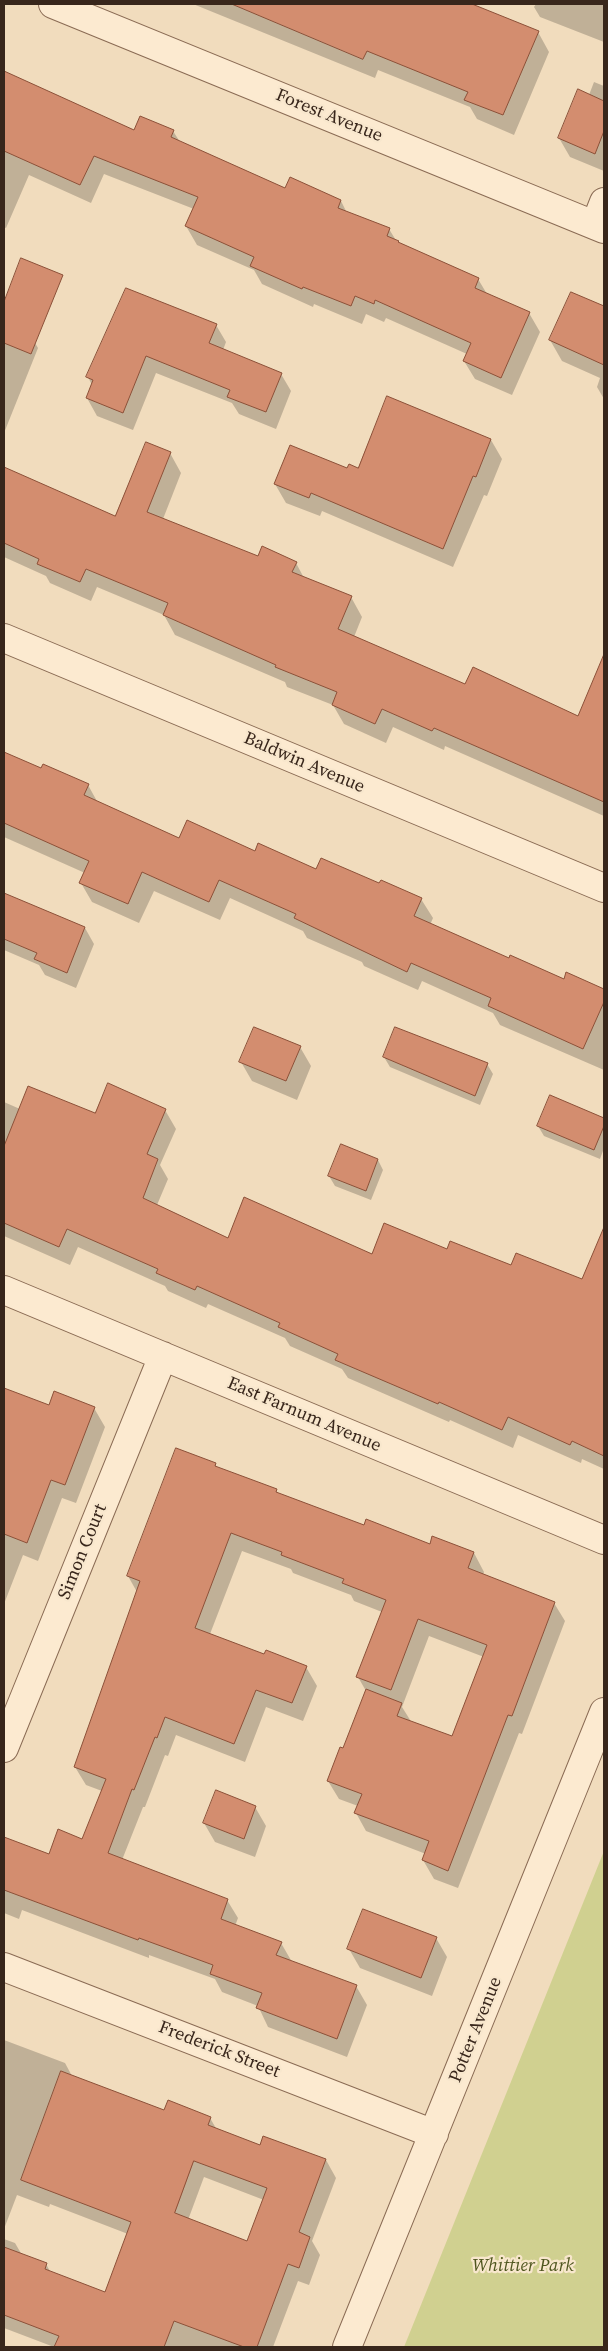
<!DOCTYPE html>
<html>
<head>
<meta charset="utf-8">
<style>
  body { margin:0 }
  #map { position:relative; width:608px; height:2351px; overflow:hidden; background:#f1dcbd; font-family:"Source Serif 4",serif }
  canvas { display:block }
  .frame { position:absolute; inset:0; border:5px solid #38261b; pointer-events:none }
</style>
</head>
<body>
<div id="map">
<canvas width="608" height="2351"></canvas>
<div class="frame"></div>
</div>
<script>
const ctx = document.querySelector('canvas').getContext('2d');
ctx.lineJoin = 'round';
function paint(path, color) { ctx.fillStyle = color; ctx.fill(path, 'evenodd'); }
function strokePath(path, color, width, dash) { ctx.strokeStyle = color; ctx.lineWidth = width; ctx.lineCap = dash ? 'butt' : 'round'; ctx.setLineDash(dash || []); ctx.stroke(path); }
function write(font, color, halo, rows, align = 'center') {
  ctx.font = font + ' "Source Serif 4",serif'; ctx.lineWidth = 4.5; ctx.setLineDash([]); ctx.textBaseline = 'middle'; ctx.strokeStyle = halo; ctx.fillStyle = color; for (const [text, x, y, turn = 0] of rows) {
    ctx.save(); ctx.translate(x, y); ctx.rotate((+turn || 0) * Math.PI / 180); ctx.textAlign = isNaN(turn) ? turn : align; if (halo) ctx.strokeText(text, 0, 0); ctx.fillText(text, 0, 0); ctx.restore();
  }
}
paint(new Path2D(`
  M604,1851V2347H404Z`), '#d0d090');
paint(new Path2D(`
  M193,4H468L538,32L549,52L514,135L477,119L470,107L378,70L375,78Z
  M536,4H604V42L540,17L534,7Z
  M4,73L135,132L173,131L180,142L286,190L341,201L347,213L389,229L397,242L478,279L487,294L529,313L540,332L512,395L475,379L464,361L467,354L386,318L384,322L366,314L362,324L314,304L313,307L262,284L254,270L197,245L186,226L194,209L104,174L91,203L29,175L6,228L4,227Z
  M594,82L604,86V171L570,157L559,138L589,95Z
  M571,293L604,308V399L597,387L600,378L562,361L550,340Z
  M4,320L27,329L38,348L4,433Z
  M216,325L226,342L223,350L281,374L291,391L276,429L239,414L232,403L156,373L133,430L97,416L87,398L92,385L88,377Z
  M491,440L502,459L487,496L484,495L453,567L322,511L320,516L286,503L275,484L348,470H359Z
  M170,453L181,473L163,519L258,557L296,563L304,578L351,597L362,617L354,637L466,686L578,718L587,696L604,703V816L445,746L444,750L393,727L386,743L344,724L333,705L287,687L285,682L175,635L164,615L97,587L91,601L50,583L46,576L4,557V468L116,517Z
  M4,753L42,770L88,785L98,803L179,839L256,852L317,871L380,885L421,899L433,918L430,925L510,960L564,980L567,974L604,991V1070L500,1025L493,1013L422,981L418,990L364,966L362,962L307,938L303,931L230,898L220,920L154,891L139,923L92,902L81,883L85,873L4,837Z
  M4,895L85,928L94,944L76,988L45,975L39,965L4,950Z
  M300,1047L311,1066L297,1100L252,1081L241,1062Z
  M384,1057L487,1064L493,1074L480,1105L390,1067Z
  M550,1097L604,1119V1148L600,1159L544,1136L538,1126Z
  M4,1102L20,1109L96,1115L165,1110L176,1129L160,1165L168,1179L157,1205L229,1239L372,1256L448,1250L512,1267L582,1281L591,1261L604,1267V1469L582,1459L581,1463L518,1435L513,1448L450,1420L449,1422L348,1378L342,1369L290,1346L285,1338L208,1304L206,1308L168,1291L165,1286L78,1247L70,1265L4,1236Z
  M341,1145L378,1160L383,1170L371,1200L335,1186L329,1176Z
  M4,1389L49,1407L94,1408L105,1427L76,1503L62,1498L38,1561L23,1555L4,1604Z
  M215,1464L218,1469L276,1490L278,1494L365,1527L430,1545L433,1538L474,1553L484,1572L483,1575L554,1603L565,1621L522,1734L519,1733L458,1888L434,1879L423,1860L426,1854L366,1831L356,1813L358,1806L339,1799L328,1781L344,1750L366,1691L358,1677L382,1612L354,1601L351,1595L293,1573L291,1569L242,1551L210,1634L265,1656L306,1667L317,1686L303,1721L266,1707L245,1762L176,1735L168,1756L165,1755L145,1807H143L122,1860L227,1900L238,1918L235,1926L281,1943L292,1962L356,1986L367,2005L347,2057L268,2027L258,2006L222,1992L215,1979L149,1955V1958L22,1910L19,1919L4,1913V1838L50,1856L83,1840L102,1791L86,1785L75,1767L137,1592L128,1576ZM429,1636L484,1657L453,1738L412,1723L402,1707Z
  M255,1807L266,1826L255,1857L215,1842L204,1823Z
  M436,1938L447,1957L432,1996L360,1968L349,1949Z
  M4,2040L65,2063L72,2076L165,2111L210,2118L217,2130L260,2147L264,2137L326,2160L336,2178L312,2241L320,2255L309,2285L298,2281L273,2347H54L4,2328V2239L15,2243L22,2255L46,2264L51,2273L106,2294L128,2234L50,2204L49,2207L17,2195L4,2229ZM204,2177L264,2200L248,2242L188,2220Z`), '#0003');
const building = new Path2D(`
  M232,4H472L539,31L503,115L464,100L468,92L367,51L363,59Z
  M4,71L134,130L140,116L174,130L171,137L285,188L290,177L341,200L338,208L390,228L387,236L399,241L398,242L479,278L475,288L530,312L501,378L463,361L471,343L375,300L374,304L355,296L351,306L303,287L302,289L250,266L254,257L185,226L198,197L94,156L80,185L4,151Z
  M578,89L604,101V131L595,154L558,138Z
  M21,258L63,275L31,354L4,343V302Z
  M126,288L217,324L209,343L282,373L266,412L227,397L230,390L146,356L123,413L86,398L93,380L86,377Z
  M571,292L604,306V365L549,340Z
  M387,396L491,439L476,477L473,476L443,549L311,493L309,498L274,484L290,445L347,468L349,464L358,468Z
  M146,442L171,452L147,512L258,556L262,546L297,562L292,572L352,596L338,629L465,684L473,667L578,716L604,654V802L434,728L432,731L382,709L375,724L332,705L337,692L275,667L276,665L163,615L168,603L86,569L80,582L37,564L39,559L4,543V467L115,516Z
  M4,752L41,768L43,764L89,784L84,795L179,838L187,820L255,851L258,843L316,869L321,858L379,883L381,880L422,898L414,916L509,958L510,955L564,979L566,972L604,989V1002L583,1049L488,1006L491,998L411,963L407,972L294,918L296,914L219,880L209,902L142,872L128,904L79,883L89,861L4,823Z
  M4,893L85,927L67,973L34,959L37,953L4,939Z
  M254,1027L301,1046L286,1081L239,1062Z
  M395,1027L488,1063L475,1096L383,1057Z
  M108,1083L166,1109L147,1154L158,1159L143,1198L228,1238L244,1197L372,1254L384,1223L447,1249L450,1241L511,1265L516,1253L582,1279L604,1227V1456L572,1441L570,1445L508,1417L502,1430L439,1402L438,1404L335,1360L338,1354L278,1327L280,1323L197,1286L195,1290L156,1273L158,1269L67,1229L59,1247L4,1223V1146L28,1086L95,1113Z
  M550,1095L604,1118V1126L594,1150L537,1126Z
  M341,1144L378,1159L366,1191L328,1176Z
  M4,1388L49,1405L54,1391L95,1407L65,1485L51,1480L27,1543L4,1534Z
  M176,1448L216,1463L215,1466L277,1489L276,1492L364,1525L366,1519L430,1544L432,1536L474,1552L468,1568L555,1602L512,1716L508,1715L448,1871L422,1860L429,1841L354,1813L362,1794L327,1781L340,1747L343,1748L366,1689L402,1703L397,1716L452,1736L487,1645L418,1619L391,1690L356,1677L386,1600L342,1583L344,1579L281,1555L282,1552L231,1533L195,1628L264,1654L266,1650L307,1666L292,1703L256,1690L234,1744L165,1717L157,1738L155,1737L134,1790L132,1789L108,1853L228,1899L221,1919L282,1942L276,1955L357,1985L337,2039L256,2008L262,1993L210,1974L213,1965L139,1938L138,1940L4,1890V1837L49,1854L58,1829L82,1839L106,1779L74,1767L140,1581L127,1576Z
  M216,1790L256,1806L244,1839L203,1823Z
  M363,1909L437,1937L421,1978L347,1949Z
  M61,2071L164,2110L168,2100L211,2117L208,2125L260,2145L263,2136L326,2159L299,2232L310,2237L299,2268L288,2264L257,2347H244L174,2321L164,2347H54L59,2336L4,2315V2247L47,2263L45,2269L105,2292L131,2222L21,2180ZM194,2161L267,2188L247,2241L175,2213Z`);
paint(building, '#d38d6f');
strokePath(building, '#8b5038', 1);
const minor = new Path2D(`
  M53,4L604,229
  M595,225L604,202
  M4,638L604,888
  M4,1290L604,1540
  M4,1748L163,1356
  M4,1967L434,2134
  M347,2347L604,1712`);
strokePath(minor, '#8a6b54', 30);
strokePath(minor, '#fcead0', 28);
write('18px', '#38261b', '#f8e7cd', [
  ["Forest Avenue",329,116,22],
  ["Baldwin Avenue",304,763,23],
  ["East Farnum Avenue",304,1415,23],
  ["Simon Court",83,1552,-68],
  ["Potter Avenue",476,2030,-68],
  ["Frederick Street",219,2050,21]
]);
write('italic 18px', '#4f561f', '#f8e7cd', [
  ["Whittier Park",523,2266]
]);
</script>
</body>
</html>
